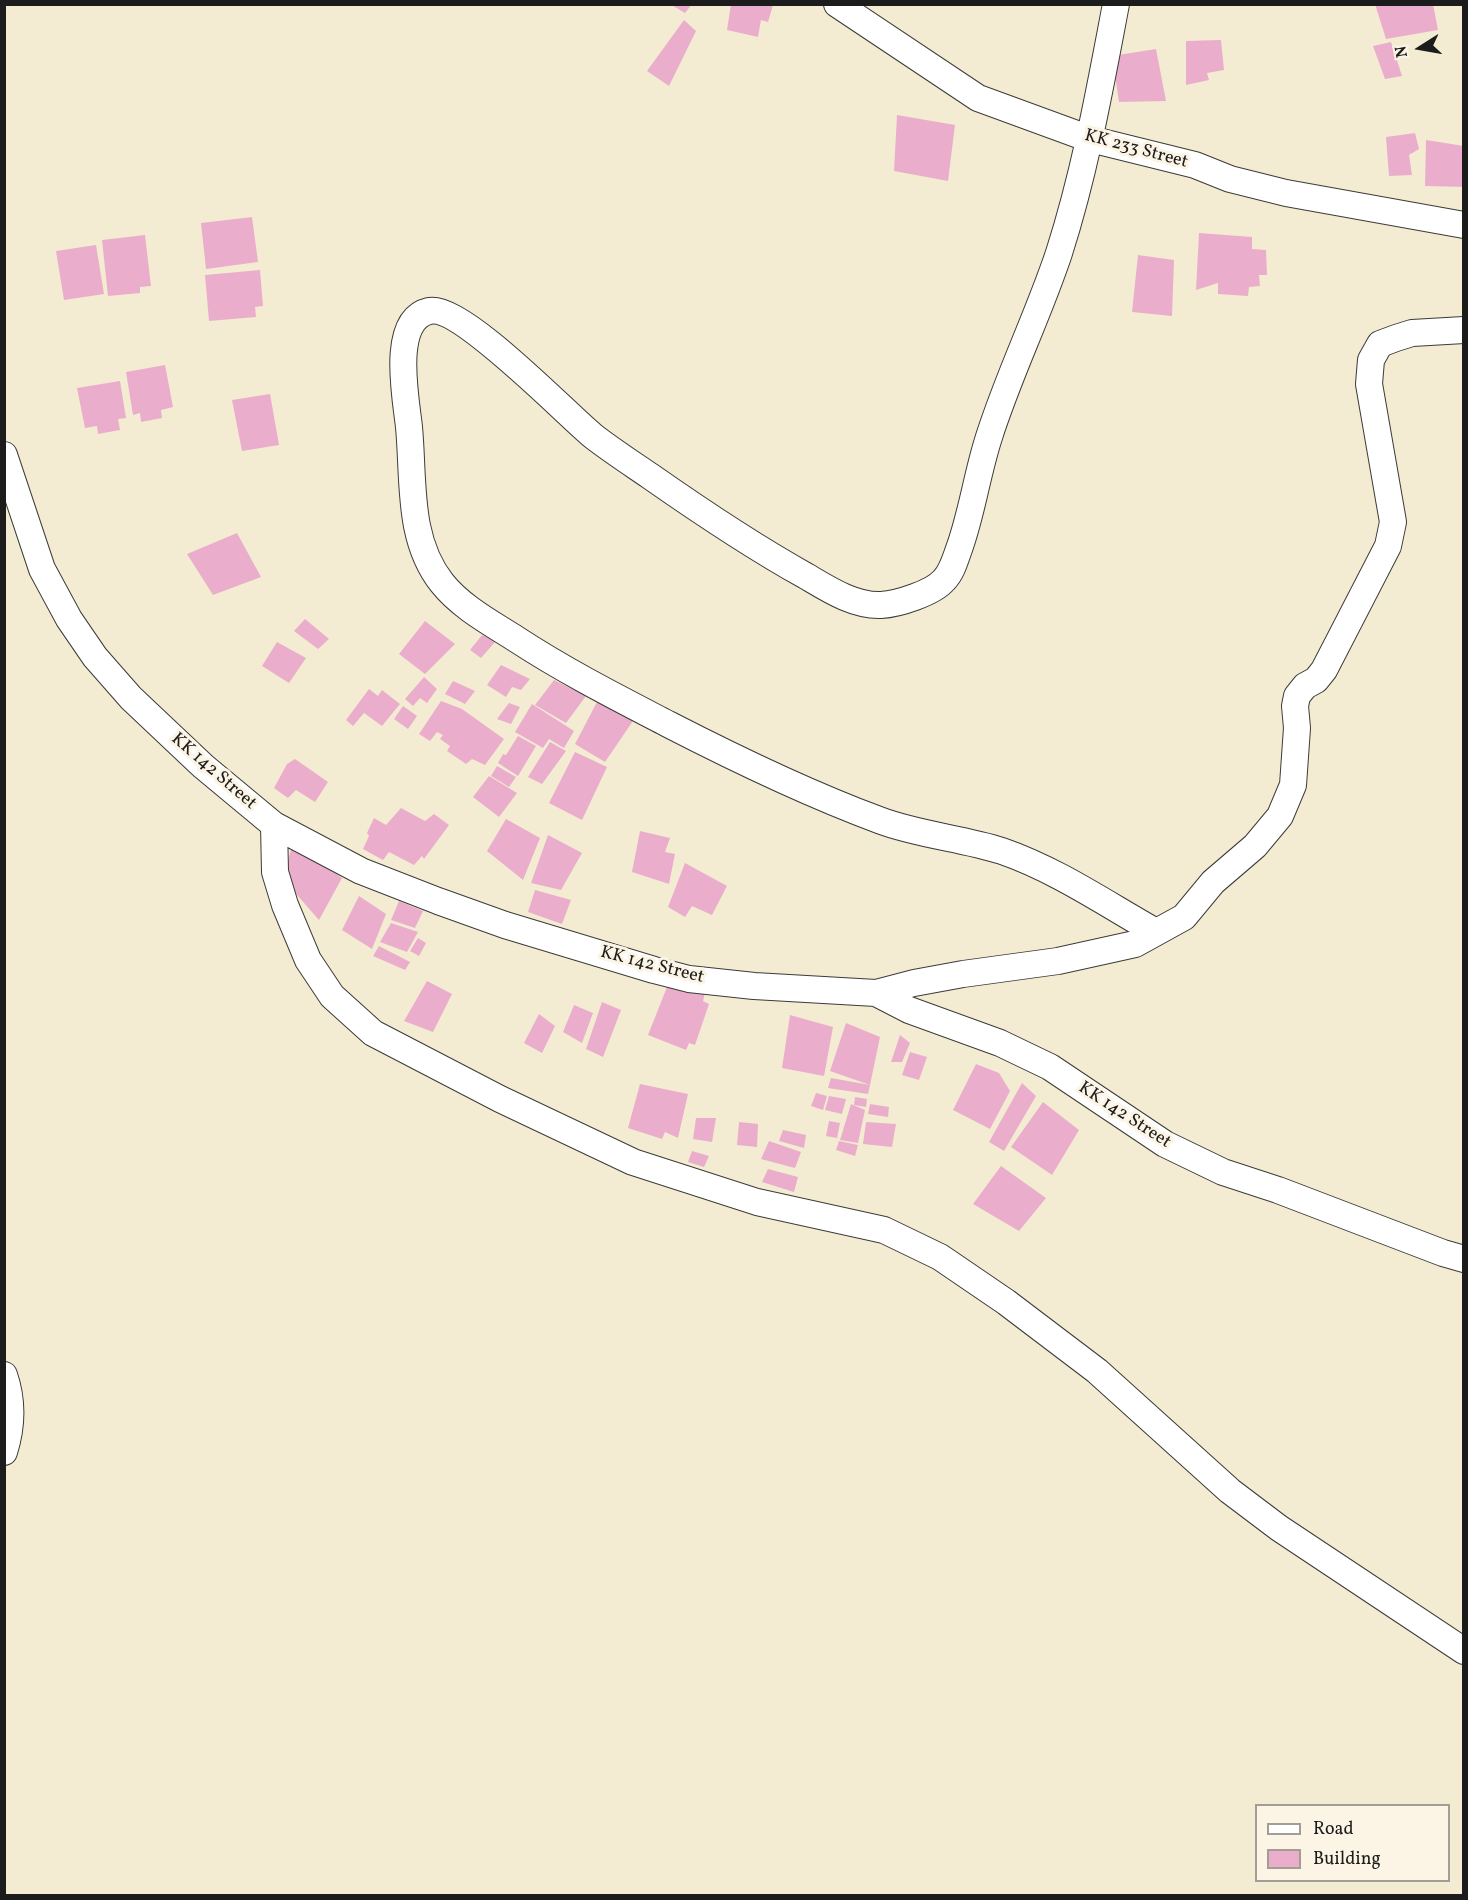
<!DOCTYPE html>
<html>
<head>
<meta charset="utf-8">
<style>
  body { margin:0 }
  #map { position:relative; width:1468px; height:1900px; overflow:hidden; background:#f3ecd3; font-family:Vollkorn,serif }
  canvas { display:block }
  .frame { position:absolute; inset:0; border:6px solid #1c1c1c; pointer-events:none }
  .legend { position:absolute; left:1255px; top:1804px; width:195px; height:78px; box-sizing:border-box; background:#fcf5e5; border:2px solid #a29e95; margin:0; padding:8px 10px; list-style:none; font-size:18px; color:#1c1c1c }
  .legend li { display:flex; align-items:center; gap:12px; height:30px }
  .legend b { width:30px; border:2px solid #a29e95 }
  .north { position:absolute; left:1390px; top:18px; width:60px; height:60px; -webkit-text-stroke:4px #fcf5e5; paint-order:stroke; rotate:259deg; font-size:16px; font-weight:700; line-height:24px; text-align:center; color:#1c1c1c }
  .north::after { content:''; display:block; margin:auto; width:21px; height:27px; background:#1c1c1c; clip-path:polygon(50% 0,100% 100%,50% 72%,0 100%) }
</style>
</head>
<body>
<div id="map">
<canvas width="1468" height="1900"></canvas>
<div class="frame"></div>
<ul class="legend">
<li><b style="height:8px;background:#fff"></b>Road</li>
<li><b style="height:16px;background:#eaaecc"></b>Building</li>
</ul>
<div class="north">N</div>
</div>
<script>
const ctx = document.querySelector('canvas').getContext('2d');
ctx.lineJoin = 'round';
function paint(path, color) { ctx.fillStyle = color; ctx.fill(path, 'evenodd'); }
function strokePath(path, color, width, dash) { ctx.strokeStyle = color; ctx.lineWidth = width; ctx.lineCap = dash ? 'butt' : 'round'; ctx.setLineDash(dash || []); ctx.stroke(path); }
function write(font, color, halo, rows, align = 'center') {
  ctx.font = font + ' Vollkorn,serif'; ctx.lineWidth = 6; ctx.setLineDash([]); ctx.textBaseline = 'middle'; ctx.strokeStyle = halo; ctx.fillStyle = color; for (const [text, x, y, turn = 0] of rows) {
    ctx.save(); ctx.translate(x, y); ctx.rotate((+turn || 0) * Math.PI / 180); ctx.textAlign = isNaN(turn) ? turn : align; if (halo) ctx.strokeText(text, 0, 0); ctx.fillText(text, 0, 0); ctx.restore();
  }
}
paint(new Path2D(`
  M670,4H692L685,13Z
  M731,4H768L773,5L768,22L761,20L758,37L727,30Z
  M1375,4H1433L1438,30L1386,39Z
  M684,20L696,31L669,86L647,71Z
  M1221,40L1224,70L1207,73L1209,80L1186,85V41Z
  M1391,42L1402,76L1385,79L1373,46Z
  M1156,49L1166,101L1119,102L1112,56Z
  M897,115L955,125L948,181L894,171Z
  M1415,133L1419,149L1409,155L1412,175L1389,176L1386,137Z
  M1426,140L1464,146V187L1425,186Z
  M252,217L258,262L206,269L201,223Z
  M1199,233L1252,237V249L1266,250L1267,275H1259L1260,286L1249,287L1248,296L1218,294V283L1196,290Z
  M145,235L151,286L140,287V293L108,296L102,240Z
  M96,245L104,294L64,300L56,251Z
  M1138,255L1174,260L1172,316L1132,312Z
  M260,270L263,306L255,307L256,317L209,321L205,275Z
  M165,365L173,407L161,410L162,418L141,422L140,413L133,415L126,372Z
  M120,381L126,418L118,419L120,430L98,434L97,426L85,428L77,388Z
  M270,394L279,445L242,451L232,400Z
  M237,533L261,577L213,595L187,554Z
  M305,619L329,639L318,649L294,631Z
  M425,621L455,644L425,674L399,654Z
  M482,635L496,641L481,658L470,650Z
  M277,642L306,658L289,683L262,666Z
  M501,665L530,679L521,690L512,687L506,697L487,685Z
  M424,677L437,689L427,703L420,698L413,706L405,699Z
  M554,680L586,696L566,723L535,705Z
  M453,681L475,691L465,704L445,694Z
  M369,689L378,696L382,690L400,704L382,726L364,713L353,726L346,720Z
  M441,701L462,709L504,739L485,765L472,759L466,764L447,751L450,746L440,739L443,735L437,732L430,741L419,734Z
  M597,702L635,718L605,762L575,744Z
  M509,703L520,707L511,724L497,719Z
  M532,704L574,731L564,748L549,739L543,748L515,732Z
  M403,706L417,716L408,729L394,719Z
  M518,736L536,746L518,776L498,763L503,754L506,755Z
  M550,742L566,751L542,784L528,777Z
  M575,752L607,767L582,820L549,803Z
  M295,759L328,782L315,802L296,790L288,798L274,788L287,764Z
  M497,766L516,777L509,787L491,776Z
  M489,776L517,793L499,817L473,797Z
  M401,808L425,821L434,814L449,825L424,859L422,856L414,865L389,852L383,860L363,849L369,836L367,833L374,818L386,825Z
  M506,819L540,838L523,880L487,851Z
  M640,831L670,838L665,852L675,854L669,884L632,872Z
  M548,835L582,853L561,890L531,883Z
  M293,842L342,878L319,920L283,879Z
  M685,863L727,886L712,915L692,906L685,917L668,907Z
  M535,890L571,900L562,924L528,912Z
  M359,896L386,914L372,949L342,930Z
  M399,901L423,911L415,928L391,920Z
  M391,923L418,932L407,952L380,942Z
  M418,938L426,943L419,956L410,951Z
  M379,946L410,962L405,970L373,956Z
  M427,981L452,994L433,1032L404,1021Z
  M669,982L705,993L703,1001L709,1004L695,1045L689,1043L686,1050L648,1035Z
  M602,1002L621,1010L603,1057L586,1049Z
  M574,1005L593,1013L582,1043L563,1032Z
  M539,1014L555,1026L542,1053L524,1043Z
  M790,1015L833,1027L824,1076L782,1068Z
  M846,1023L880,1037L870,1085L830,1071Z
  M900,1035L910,1043L902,1062H891Z
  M910,1052L927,1057L919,1080L902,1075Z
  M976,1064L999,1073L1010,1091L990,1129L953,1110Z
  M831,1078L870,1085L868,1094L828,1088Z
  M1022,1083L1036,1096L1004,1151L989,1142Z
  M640,1084L688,1094L678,1138L665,1132L662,1139L628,1128Z
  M816,1093L827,1096L823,1110L811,1106Z
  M829,1096L846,1099L842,1114L825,1110Z
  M855,1097L867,1099L866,1107L854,1105Z
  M1043,1102L1079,1130L1052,1175L1011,1147Z
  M851,1104L865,1110L858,1143L840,1140Z
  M870,1104L889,1107L888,1117L868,1114Z
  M696,1118H716L712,1142L693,1139Z
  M829,1121L840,1123L837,1138L826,1136Z
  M739,1122L758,1124L757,1147L737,1145Z
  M866,1122L896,1124L892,1147L863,1144Z
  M783,1130L806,1135L804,1148L779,1141Z
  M769,1141L801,1152L795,1168L761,1159Z
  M839,1141L858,1145L855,1156L836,1150Z
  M692,1151L709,1156L704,1167L688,1162Z
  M1001,1166L1046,1198L1019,1231L973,1204Z
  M768,1169L798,1177L794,1192L762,1182Z`), '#eaaecc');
const minor = new Path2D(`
  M837,4L978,98L1090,139L1195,165L1230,179L1286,193L1464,225
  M1116,4C1100,88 1085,172 1059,253C1038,316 1009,374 989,437C977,474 972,513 959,549C955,560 952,572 944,580C933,593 898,604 881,605C854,606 828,589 806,576C752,546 700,511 650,476C631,463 611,450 593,436C565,413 461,304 429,311C390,320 406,399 409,427C414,480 407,539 442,583C461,607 491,623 516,639C565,671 616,697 668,724C736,759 806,793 879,820C918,835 962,838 1002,851C1057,870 1106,904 1156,932
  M4,455L42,569L69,619L95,657L131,698L203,766L274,825L361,871L438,901L505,925L654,970L689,979L754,986L876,993L909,1010L1000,1043L1050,1067L1165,1144L1223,1172L1278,1190L1443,1253L1464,1259
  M274,825L275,872L285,905L308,960L332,996L373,1033L500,1099L633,1162L757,1202L884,1230L940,1257L1006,1302L1097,1371L1230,1491L1279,1528L1464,1651
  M876,993L914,983L963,974L1058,961L1135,944L1184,917L1213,882L1255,846L1280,816L1293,785L1297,728L1295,706L1297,696L1305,686L1316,680L1324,670L1388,546L1393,522L1369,384L1371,360L1380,344L1396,338L1412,333L1464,330
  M4,1375C13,1401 12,1427 4,1452`);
strokePath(minor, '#3c3b37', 28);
strokePath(minor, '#fff', 26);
write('18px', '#1c1c1c', '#fcf5e5', [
  ["KK 233 Street",1136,150,15],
  ["KK 142 Street",213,772,41],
  ["KK 142 Street",652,966,14],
  ["KK 142 Street",1124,1116,33]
]);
</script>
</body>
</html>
